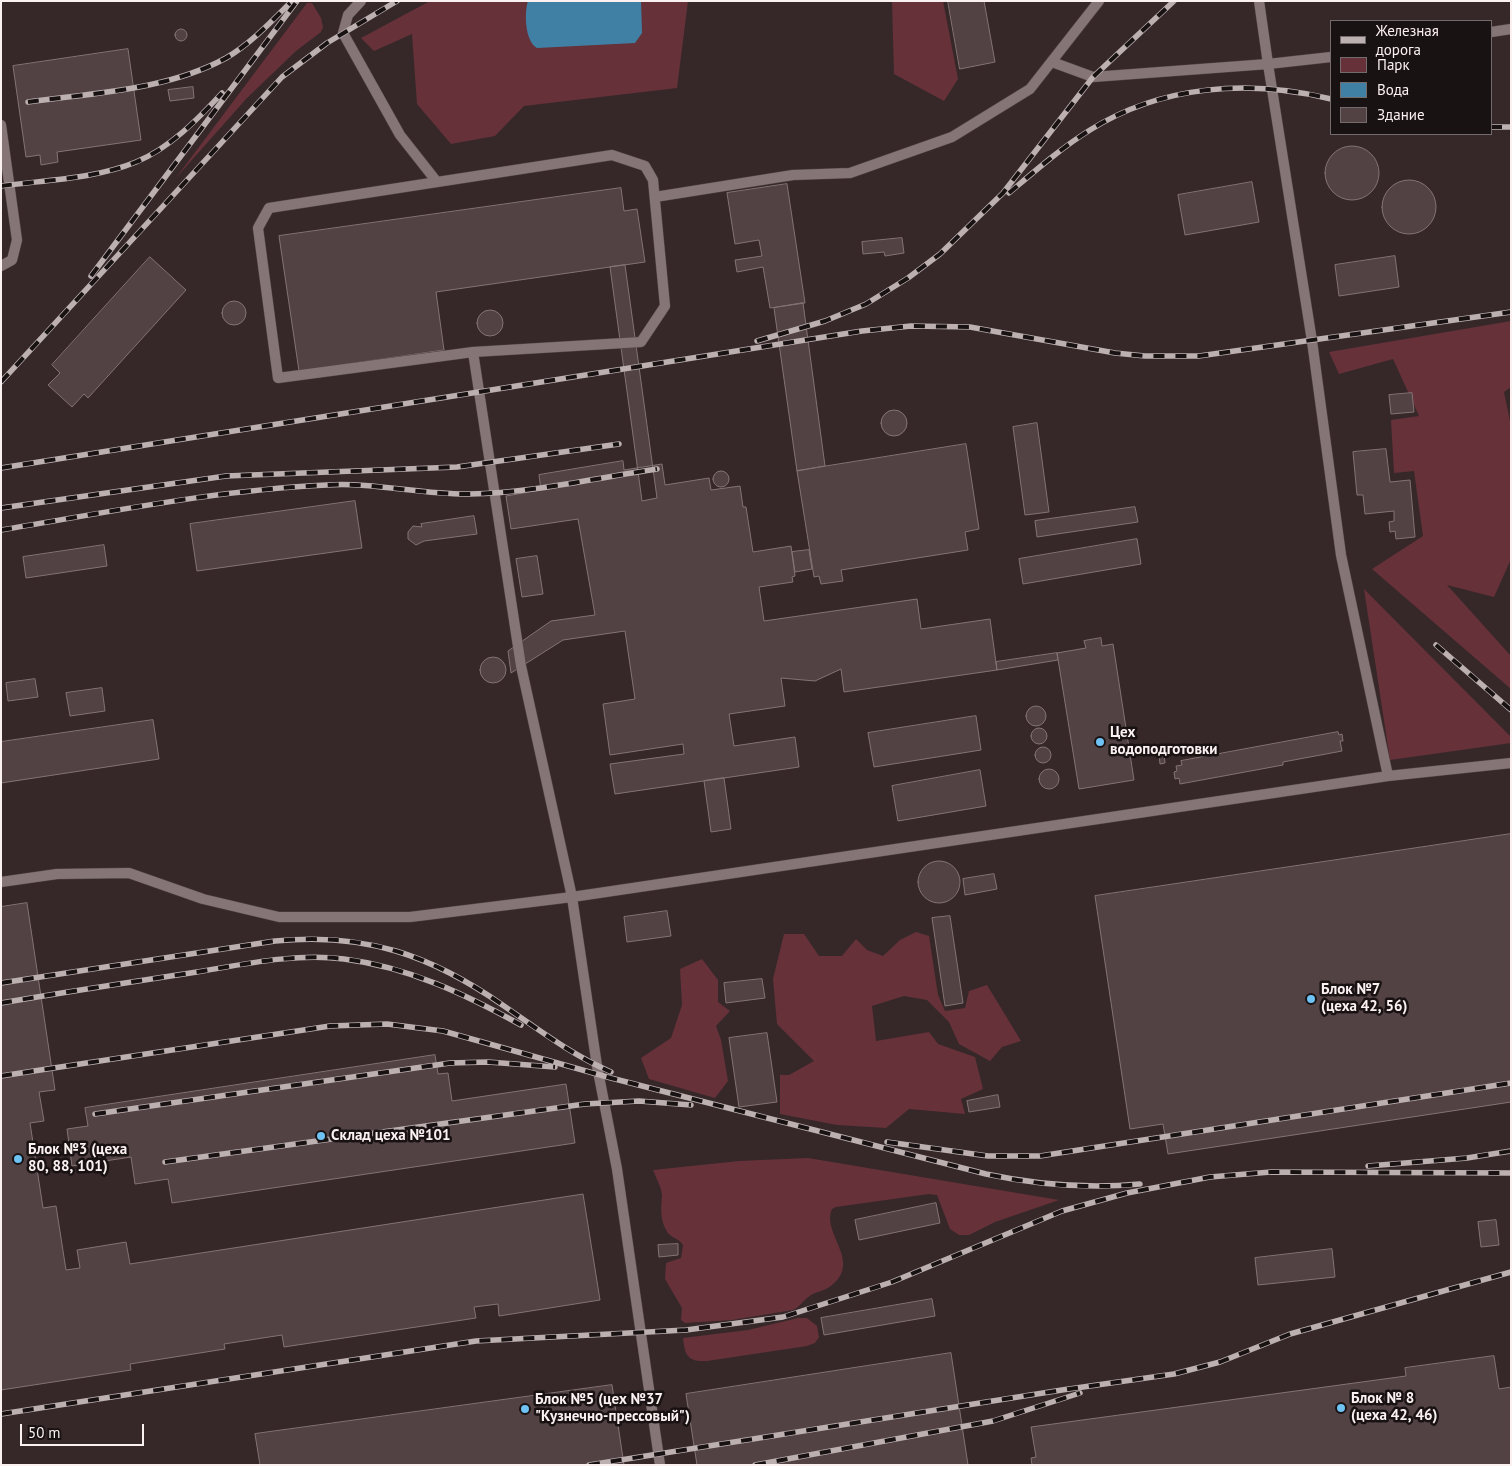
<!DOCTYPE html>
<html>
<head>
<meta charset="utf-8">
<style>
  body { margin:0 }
  #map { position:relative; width:1512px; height:1466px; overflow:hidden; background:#362829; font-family:"PT Sans",sans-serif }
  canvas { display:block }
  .frame { position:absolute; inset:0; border:2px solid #fbf1f1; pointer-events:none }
  .legend { position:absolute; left:1330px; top:20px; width:162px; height:115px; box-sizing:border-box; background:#191213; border:1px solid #736b6c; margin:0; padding:6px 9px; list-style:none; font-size:15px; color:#fbf1f1 }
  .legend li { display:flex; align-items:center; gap:10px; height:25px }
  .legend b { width:25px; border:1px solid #736b6c }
  .scale { position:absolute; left:20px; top:1424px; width:124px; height:22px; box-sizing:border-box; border:2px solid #fbf1f1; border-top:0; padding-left:6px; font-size:15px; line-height:18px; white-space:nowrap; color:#fbf1f1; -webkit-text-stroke:4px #191213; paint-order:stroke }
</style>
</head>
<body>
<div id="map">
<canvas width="1512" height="1466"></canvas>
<div class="frame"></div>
<ul class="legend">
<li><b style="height:6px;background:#bcb0b1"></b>Железная дорога</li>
<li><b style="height:14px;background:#663139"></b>Парк</li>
<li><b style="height:14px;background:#4180a5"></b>Вода</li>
<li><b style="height:14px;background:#524244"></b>Здание</li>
</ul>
<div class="scale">50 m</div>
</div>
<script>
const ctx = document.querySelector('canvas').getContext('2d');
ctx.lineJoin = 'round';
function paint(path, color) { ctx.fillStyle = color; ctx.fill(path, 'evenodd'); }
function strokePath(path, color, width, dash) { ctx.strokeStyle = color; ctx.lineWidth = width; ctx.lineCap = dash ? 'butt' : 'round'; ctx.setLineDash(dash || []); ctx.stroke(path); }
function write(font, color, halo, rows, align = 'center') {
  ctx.font = font + ' "PT Sans",sans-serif'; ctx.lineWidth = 5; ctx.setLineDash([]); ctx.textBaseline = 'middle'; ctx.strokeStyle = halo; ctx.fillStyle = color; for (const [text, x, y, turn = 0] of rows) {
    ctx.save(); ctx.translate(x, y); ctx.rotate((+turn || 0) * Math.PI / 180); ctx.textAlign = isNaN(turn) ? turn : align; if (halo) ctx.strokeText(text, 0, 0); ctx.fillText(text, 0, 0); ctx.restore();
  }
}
paint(new Path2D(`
  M430,1H688L677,88L524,106L495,136L451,144L417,104L412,34L374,51L361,38Z
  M892,1H943L958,79L944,101L894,74Z
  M307,3H312L321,18L323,27L321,32L296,51L247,98L175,179Z
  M1511,321V387L1504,392L1511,426V559L1494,597L1447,585L1511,656V689L1372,569L1423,536L1414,471L1394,473L1391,420L1419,416L1393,359L1339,374L1329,352Z
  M1364,589L1511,737V743L1390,760Z
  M916,932L929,936L938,995L945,1011L965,1008L969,991L987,985L1021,1041L1002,1047L990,1061L959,1044L949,1022L927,1000L904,996L872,1006L876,1041L929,1032L938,1044L975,1057L983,1089L961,1099L965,1114L909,1109L886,1128L837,1125L780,1114V1075H789L814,1061L777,1024L773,979L784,934H804L819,956H842L856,939L867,950L883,956L900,940Z
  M702,959L718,980V1002L730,1011L716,1026L721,1040L728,1081L715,1098L649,1079L641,1058L671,1038L682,1005L680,969Z
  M808,1158L1059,1200L995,1222L969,1235H959L950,1229L937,1195L929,1194L836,1207L832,1209C821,1233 862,1261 832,1285C825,1291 818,1291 811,1295C803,1300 801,1306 793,1310L732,1320L685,1323L681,1320L682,1308L665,1279L666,1263L681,1258L683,1245C679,1238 670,1238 666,1230C660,1219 661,1208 662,1196C662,1188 656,1178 653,1170L739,1161Z
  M798,1318H807L817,1326L819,1337L815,1343L807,1346L707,1361C688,1362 685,1356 683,1338L748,1330Z`), '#663139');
paint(new Path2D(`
  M528,1H641L642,33L635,43L537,48C525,42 524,13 528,1Z`), '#4180a5');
const building = new Path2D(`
  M948,1H984L995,62L960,69Z
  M175 35a6 6 0 1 1 12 0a6 6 0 1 1-12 0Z
  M128,49L141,140L57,152L58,162L41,165L40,155L26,157L13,66Z
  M193,87L194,98L170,101L168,90Z
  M1325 173a27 27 0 1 1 54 0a27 27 0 1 1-54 0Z
  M1382 207a27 27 0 1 1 54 0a27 27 0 1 1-54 0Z
  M1252,182L1259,222L1185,235L1178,195Z
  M787,184L805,303L770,308L763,267L737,272L735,260L762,256L759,240L735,244L727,193Z
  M621,188L624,211L637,209L645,262L436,292L444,350L299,371L279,236Z
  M902,238L904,253L885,256L884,252L863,254L862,242Z
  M1395,256L1399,287L1339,296L1335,265Z
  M150,257L186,290L88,398L84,394L72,407L48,385L60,373L52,365Z
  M625,265L657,498L642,501L610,267Z
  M222 313a12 12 0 1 1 24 0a12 12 0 1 1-24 0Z
  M803,303L825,466L797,471L774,308Z
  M477 323a13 13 0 1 1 26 0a13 13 0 1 1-26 0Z
  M1412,393L1414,412L1391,414L1389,395Z
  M881 423a13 13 0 1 1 26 0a13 13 0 1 1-26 0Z
  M1037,423L1049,512L1025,515L1013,427Z
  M966,444L979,529L965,532L968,550L841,570L843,581L821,584L819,576L814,577L797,471Z
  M1386,449L1390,482L1410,480L1415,537L1396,539L1395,531L1390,532L1389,522L1394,521V511L1365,514L1363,495H1357L1353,452Z
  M623,461L624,470L662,464L665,485L709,478L711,490L740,486L743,507H746L753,552L791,546L795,576L792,577L793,582L759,587L764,621L917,599L921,629L990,619L997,670L844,692L841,669L815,681L781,678L785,706L729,714L734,746L795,737L799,767L615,794L610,764L684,754L683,744L610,755L603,704L635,699L625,631L563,640L511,673L508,651L551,621L595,615L578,519L511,529L506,496L541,490L539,475Z
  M713 479a8 8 0 1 1 16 0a8 8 0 1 1-16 0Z
  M355,501L362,548L197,571L190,524Z
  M1135,507L1138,522L1037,537L1035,521Z
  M474,516L477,534L424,541L416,545L408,539V532L413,526L422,527L421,524Z
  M1137,539L1141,564L1023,584L1019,559Z
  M104,545L107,566L26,578L23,557Z
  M809,550L812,569L795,572L792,552Z
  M537,556L543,594L522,597L516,559Z
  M1101,638L1102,646L1113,644L1134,780L1079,789L1057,653L1086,648L1084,641Z
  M1057,653L1058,660L997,670L996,662Z
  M480 670a13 13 0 1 1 26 0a13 13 0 1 1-26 0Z
  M35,679L38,697L8,701L6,683Z
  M102,688L105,711L70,716L66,693Z
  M1026 716a10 10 0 1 1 20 0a10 10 0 1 1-20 0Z
  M976,716L981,750L874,767L868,733Z
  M153,720L159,759L1,783V742Z
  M1031 736a8 8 0 1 1 16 0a8 8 0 1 1-16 0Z
  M1338,732L1339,735L1342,734L1343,741H1340L1342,751L1283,762V765L1180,784L1179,778L1175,779L1174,772L1177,771L1176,766L1182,765L1181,761Z
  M1035 755a8 8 0 1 1 16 0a8 8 0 1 1-16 0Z
  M1164,753L1165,763L1160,764L1159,754Z
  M1039 779a10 10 0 1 1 20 0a10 10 0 1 1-20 0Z
  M980,770L986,806L898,821L892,786Z
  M724,778L731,829L711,832L704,781Z
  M1511,834V1102L1168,1154L1163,1124L1130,1129L1095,896Z
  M918 882a21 21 0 1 1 42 0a21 21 0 1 1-42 0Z
  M994,874L997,889L965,895L963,879Z
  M27,903L55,1090L39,1092L44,1121L30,1123L43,1208L56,1206L66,1270L80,1268L77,1250L126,1242L130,1264L583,1194L600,1300L499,1316L498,1304L474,1307L476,1318L284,1347L282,1335L224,1344L225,1349L130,1364L131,1370L1,1390V907Z
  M667,911L671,936L627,942L624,917Z
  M950,916L963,1003L945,1006L932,918Z
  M762,979L765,998L726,1003L724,983Z
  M767,1033L777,1102L739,1107L729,1038Z
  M435,1055L438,1074L448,1073L452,1101L566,1084L575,1143L172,1203L168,1179L135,1184L131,1157L72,1166L67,1129L88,1126L85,1108Z
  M998,1095L1000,1107L969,1112L967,1101Z
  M936,1203L940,1223L859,1240L855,1220Z
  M1496,1220L1499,1245L1481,1247L1478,1222Z
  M678,1244V1255L659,1257L658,1245Z
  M1332,1249L1335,1277L1258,1285L1255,1258Z
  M932,1299L935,1316L824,1335L821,1318Z
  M951,1353L968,1465H697L686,1394Z
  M1494,1356L1499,1389L1511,1387V1465H1032L1031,1458L1036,1457L1031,1427L1406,1376L1405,1368Z
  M612,1385L624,1465H260L255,1434Z`);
paint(building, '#524244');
strokePath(building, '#847374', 1);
const lane = new Path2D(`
  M361,1L348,15L343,33L400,135L437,182
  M1491,32L1511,29
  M1331,57L1268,64L1312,341L1341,555L1388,776
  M1052,62L1093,77L1268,64L1259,1
  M1,125L17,240L12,260L1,266
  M655,197L793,175L850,173L952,137L1030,89L1099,1
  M473,352L641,342L665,306L653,180L645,166L612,155L269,208L258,228L278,378L473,352L521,666L572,897L597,1066L617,1169L660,1465
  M1,882L57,874L129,873L203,899L279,917H410L572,897L1388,776L1511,763`);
strokePath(lane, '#524648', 11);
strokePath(lane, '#867576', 10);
const rail = new Path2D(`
  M28,102C93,93 168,90 226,58C250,44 270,23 290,3
  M1491,127H1511
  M1,186C45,180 95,179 136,162C170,148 198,119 222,93
  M1009,193C1035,171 1061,148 1090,130C1162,85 1249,79 1331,99
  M91,276L297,1
  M757,341L825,321L866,304L908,278L940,254L1003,193L1093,77L1174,1
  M1,382L282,77L327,43L397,1
  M1,468L862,331L911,326L970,327L1115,353L1145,356H1199L1511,312
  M1,508L226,476L457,467L619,444
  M1,530C109,512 217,490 327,485C375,482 422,495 470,494C531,493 596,478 657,469
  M1436,645L1511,710
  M1,983L275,941C365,932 431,955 504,1006C539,1030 572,1055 611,1072
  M1,1003C66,992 131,982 197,972C245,964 295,953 344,959C408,967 465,994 521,1025
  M1,1076L330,1026L387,1024L443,1031L611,1078L986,1174C1038,1185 1087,1189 1140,1184
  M95,1114L450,1063L488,1062L555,1067
  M887,1142L988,1156H1040L1511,1083
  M165,1162L585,1104L639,1101L691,1105
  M1368,1166L1467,1158L1511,1151
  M1,1414L476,1341L686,1330L783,1317L892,1282L1062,1211L1127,1193L1210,1177L1271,1172L1511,1173
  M589,1465L1062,1390L1174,1374L1220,1362L1290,1334L1511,1272
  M755,1465L993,1421L1080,1393`);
strokePath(rail, '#bcb0b1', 5.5);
strokePath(rail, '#191213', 4, [11]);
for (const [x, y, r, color] of [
  [1100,742,5,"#6fc2f4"],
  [1311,999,5,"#6fc2f4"],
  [321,1136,5,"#6fc2f4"],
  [18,1159,5,"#6fc2f4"],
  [1341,1408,5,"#6fc2f4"],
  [525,1409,5,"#6fc2f4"]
]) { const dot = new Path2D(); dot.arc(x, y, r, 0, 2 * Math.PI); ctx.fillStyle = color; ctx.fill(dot); strokePath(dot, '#191213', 2); }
write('bold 15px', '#fbf1f1', '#191213', [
  ["Цех",1110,733],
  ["водоподготовки",1110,750],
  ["Блок №7",1321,990],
  ["(цеха 42, 56)",1321,1007],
  ["Склад цеха №101",331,1136],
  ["Блок №3 (цеха",28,1150],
  ["80, 88, 101)",28,1167],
  ["Блок № 8",1351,1399],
  ["(цеха 42, 46)",1351,1416],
  ["Блок №5 (цех №37",535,1400],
  ["\"Кузнечно-прессовый\")",535,1417]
], 'left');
</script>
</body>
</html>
